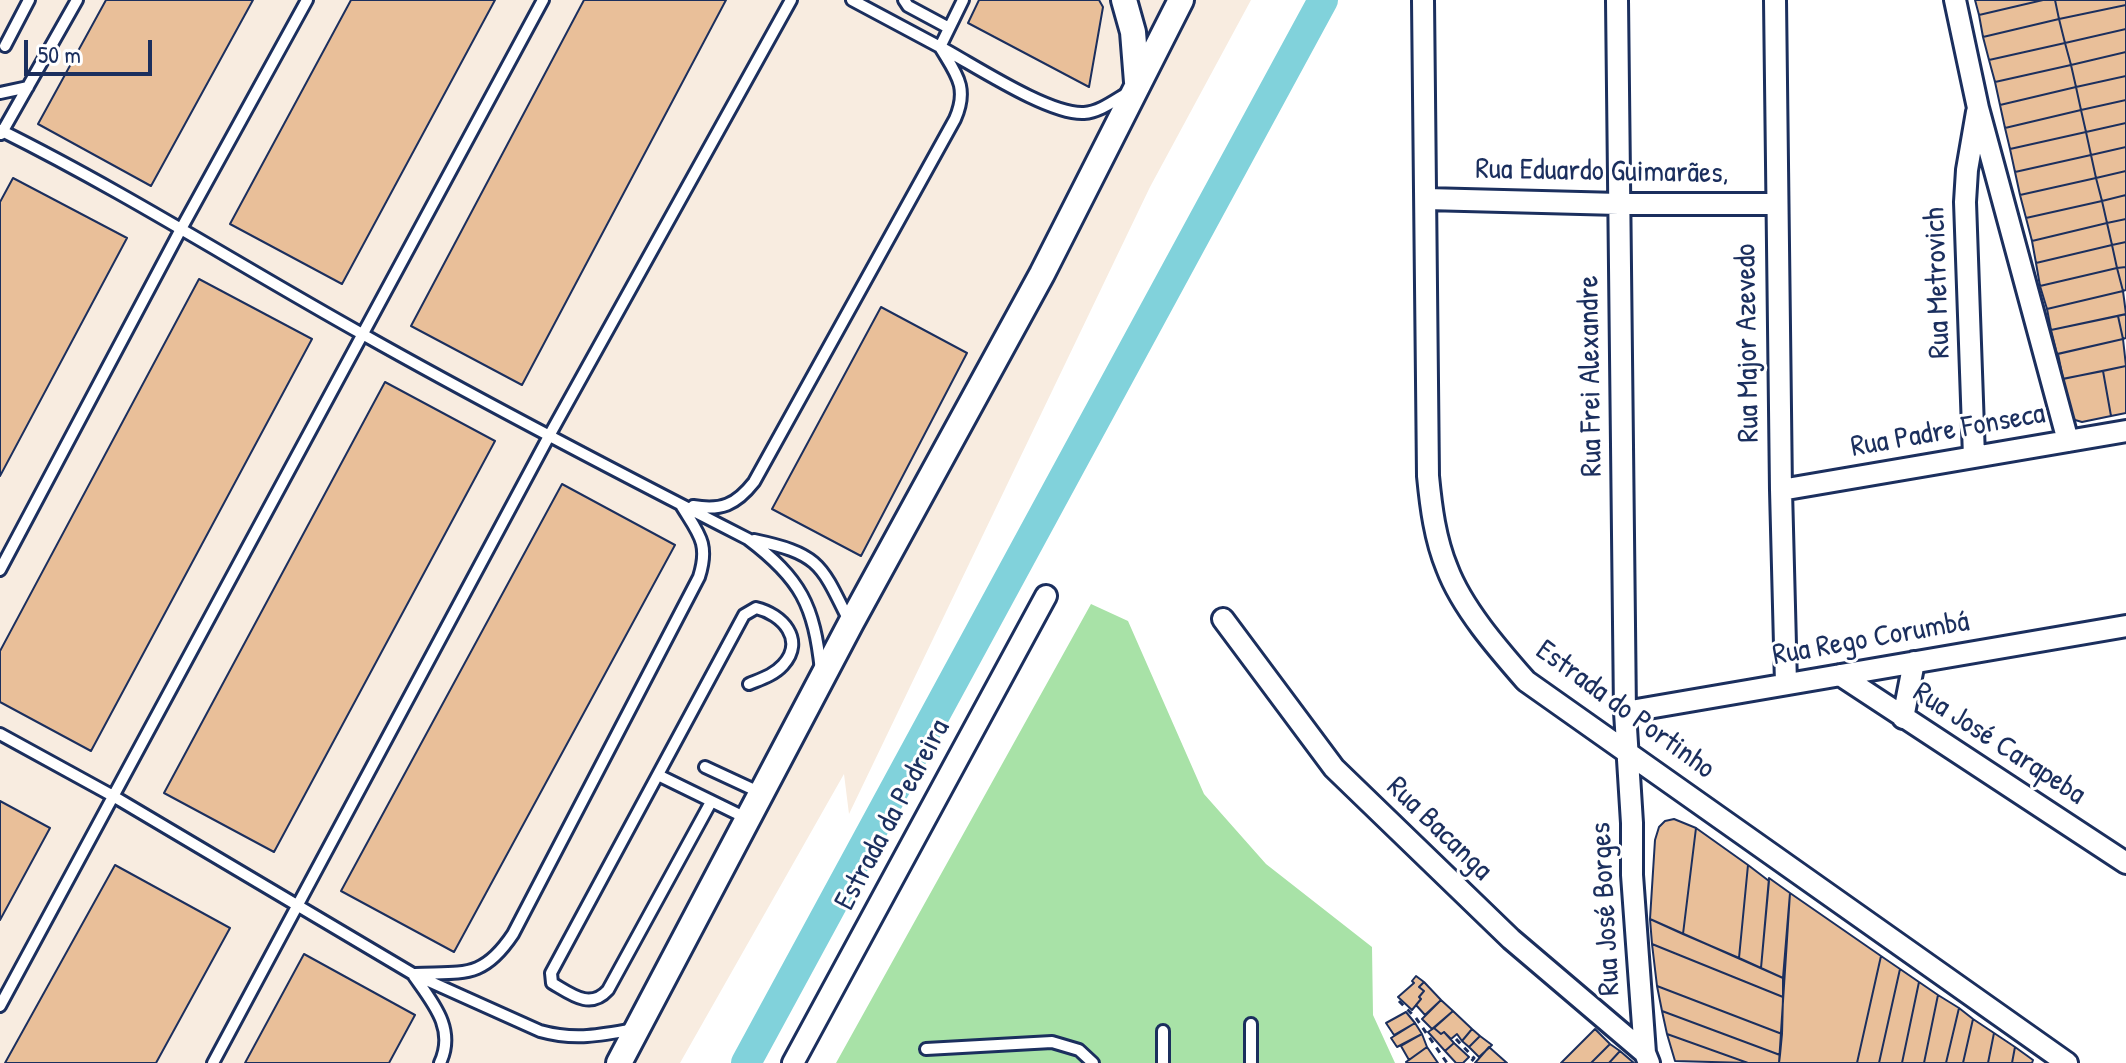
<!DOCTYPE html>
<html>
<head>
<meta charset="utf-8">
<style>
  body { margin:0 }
  #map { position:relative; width:2126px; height:1063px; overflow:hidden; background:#fff; font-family:"Patrick Hand",sans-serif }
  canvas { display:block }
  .scale { position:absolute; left:24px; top:40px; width:128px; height:36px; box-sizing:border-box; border:4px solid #1b2f5e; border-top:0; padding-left:10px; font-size:24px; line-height:28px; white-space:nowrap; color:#1b2f5e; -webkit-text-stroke:6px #fff; paint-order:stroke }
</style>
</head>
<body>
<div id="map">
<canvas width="2126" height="1063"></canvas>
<div class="scale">50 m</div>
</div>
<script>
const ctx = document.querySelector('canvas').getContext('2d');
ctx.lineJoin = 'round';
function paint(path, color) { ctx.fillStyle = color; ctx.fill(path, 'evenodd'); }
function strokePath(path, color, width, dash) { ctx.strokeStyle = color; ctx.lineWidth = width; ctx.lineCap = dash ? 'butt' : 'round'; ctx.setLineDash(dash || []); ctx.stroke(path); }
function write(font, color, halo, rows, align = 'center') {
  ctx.font = font + ' "Patrick Hand",sans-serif'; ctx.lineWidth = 6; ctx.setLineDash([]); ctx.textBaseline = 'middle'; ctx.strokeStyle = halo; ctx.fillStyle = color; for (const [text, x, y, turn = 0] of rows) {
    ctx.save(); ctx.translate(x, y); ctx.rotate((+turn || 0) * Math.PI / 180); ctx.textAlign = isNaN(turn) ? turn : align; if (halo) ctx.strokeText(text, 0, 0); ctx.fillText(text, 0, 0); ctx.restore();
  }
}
paint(new Path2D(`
  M0,0H1251L1150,187L849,814L844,774L680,1063H0Z`), '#f8ece0');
paint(new Path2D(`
  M1091,604L1128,621L1204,794L1266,864L1372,947L1373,1015L1395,1063H836Z`), '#a8e2a7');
strokePath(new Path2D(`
  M746,1063L1323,0`), '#81d2db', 30);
const building = new Path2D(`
  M106,0H253L151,186L38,124Z
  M351,0H495L342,284L230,224Z
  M584,0H726L522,385L411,326Z
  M979,0H1099L1103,7L1089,87L968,23Z
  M1975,0H2043L1979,15Z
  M2043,0H2055L2059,19L1983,37L1979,15Z
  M2055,0H2126V5L2059,19Z
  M2126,5V29L2065,43L2059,19Z
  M2059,19L2065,43L1989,60L1983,37Z
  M2126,29V52L2071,65L2065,43Z
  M2065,43L2071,65L1995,82L1989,60Z
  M2126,52V76L2076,87L2071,65Z
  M2071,65L2076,87L2000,105L1995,82Z
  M2126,76V100L2081,110L2076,87Z
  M2076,87L2081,110L2005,128L2000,105Z
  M2126,100V123L2086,132L2081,110Z
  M2081,110L2086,132L2010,149L2005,128Z
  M2126,123V147L2091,155L2086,132Z
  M2086,132L2091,155L2015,172L2010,149Z
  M2126,147V171L2096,178L2091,155Z
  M2091,155L2096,178L2020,195L2015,172Z
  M2126,171V195L2102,201L2096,178Z
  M13,178L127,238L0,476V202Z
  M2096,178L2102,201L2026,218L2020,195Z
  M2126,195V219L2107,223L2102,201Z
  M2102,201L2107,223L2032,241L2026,218Z
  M2126,219V242L2112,245L2107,223Z
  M2107,223L2112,245L2036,263L2032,241Z
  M2126,242V267L2117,268L2112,245Z
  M2112,245L2117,268L2040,286L2036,263Z
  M2126,267V290L2123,291L2117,268Z
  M2117,268L2123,291L2047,309L2040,286Z
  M199,279L312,339L91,751L0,702V651Z
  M2123,291L2126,314L2051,330L2047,309Z
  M881,307L967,353L861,556L772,509Z
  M2126,314V338L2123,339L2118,316Z
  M2118,316L2123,339L2057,354L2051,330Z
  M2123,339L2126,366L2063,379L2058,354Z
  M2126,366V413L2111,416L2103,371Z
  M2103,371L2111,416L2082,422L2075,420L2070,414L2062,379Z
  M385,382L495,441L274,852L164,793Z
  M562,484L675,545L454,952L341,891Z
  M0,801L50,828L0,920Z
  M1674,819L1696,828L1683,934L1650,919L1655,840L1659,827L1665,821Z
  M1696,828L1748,865L1739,958L1683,934Z
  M115,865L230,928L156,1063H5Z
  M1748,865L1769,881L1761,968L1739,958Z
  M1769,878L1790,893L1783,978L1761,968Z
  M1790,893L1881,956L1857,1063H1779Z
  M1650,919L1783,978V997L1652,944Z
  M1652,944L1783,997L1782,1034L1657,986Z
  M304,954L415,1015L389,1063H245Z
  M1881,956L1900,969L1879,1063H1857Z
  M1900,969L1919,982L1902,1063H1879Z
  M1416,976L1424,982L1419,987L1424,991L1419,997L1421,999L1412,1010L1398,997L1414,983L1412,981Z
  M1424,982L1441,1000L1425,1015L1416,1005L1421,999L1419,997L1424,991L1419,987Z
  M1919,982L1938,995L1924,1063H1902Z
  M1657,986L1782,1034L1780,1055L1662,1011Z
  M1938,995L1959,1008L1946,1063H1924Z
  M1441,1000L1453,1011L1432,1029L1422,1019Z
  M1959,1008L1973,1019L1963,1063H1946Z
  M1453,1011L1472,1029L1462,1041L1457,1034L1451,1039L1444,1032L1441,1034L1434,1028Z
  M1662,1011L1780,1055L1779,1063H1748L1667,1034Z
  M1406,1012L1415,1023L1394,1035L1386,1023Z
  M1973,1019L1994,1033L1988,1063H1963Z
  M1415,1023L1422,1034L1397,1047L1391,1038Z
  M1434,1028L1441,1034L1444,1032L1454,1043L1445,1051L1428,1032Z
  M1472,1029L1480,1036L1469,1047L1462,1041Z
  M1595,1029L1610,1044L1591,1063H1561Z
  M1994,1033L2015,1047L2012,1063H1988Z
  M1422,1034L1427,1047L1409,1060L1401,1046Z
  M1667,1034L1748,1063L1675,1061Z
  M1480,1036L1492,1045L1479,1057L1469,1047Z
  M1454,1043L1469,1057L1463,1063H1456L1445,1051Z
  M1610,1044L1620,1051L1609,1063H1591Z
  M1427,1047L1438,1063H1407L1406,1062Z
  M1489,1047L1507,1063H1475Z
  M2015,1047L2033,1060L2032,1063H2012Z
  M1620,1051L1634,1063H1609Z`);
paint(building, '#e9bf99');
strokePath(building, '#1b2f5e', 2);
const service = new Path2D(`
  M852,0L940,47L963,0
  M904,0L908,6L949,28
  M5,46L29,0
  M942,48C974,65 1049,115 1084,113C1100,112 1115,100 1129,92
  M0,93L28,87
  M0,130C125,192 242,267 364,335C490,406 619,473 748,539C801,579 814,605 821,671
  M1,134L77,0
  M693,506C721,511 736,505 754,482L955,119C969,87 956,74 940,47
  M754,540C820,554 821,564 850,623
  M0,570L181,229L307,0
  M0,734L113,796L413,974L540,1031C576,1041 600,1035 635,1029
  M705,767L761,793
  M658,775L746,818
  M711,802L608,990C590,1010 571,994 552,983L551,973L744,615L756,608C782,614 806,640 783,665C774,675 761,679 749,684
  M415,974C464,972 483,979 513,934L699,577C710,543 698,533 681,505
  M414,976C433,1003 456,1029 440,1063
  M0,1006L543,0
  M1163,1031V1063
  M926,1049L1052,1042L1079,1050L1093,1063
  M213,1063L549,436L791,0
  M1251,1063V1024`);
const minor = new Path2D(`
  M1423,0L1428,476C1431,507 1435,539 1447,568C1462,608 1498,649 1526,681L2067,1063
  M1617,0L1625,712L1632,823V875L1645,1053L1649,1063
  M1775,0L1781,490L1786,684
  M1955,0L1978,108L2068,441
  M1426,199L1619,204H1777
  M1974,457L1965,202L1967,170L1977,112
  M1781,490L2126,431
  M1223,619L1334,768L1511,939L1645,1053
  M1840,675L2126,863
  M1625,712L2126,626
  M1903,718L1914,662
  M793,1063L1046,596`);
const tertiary = new Path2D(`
  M1124,0L1133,32L1137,82
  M619,1063L851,623L1042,274L1181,0`);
strokePath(service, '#1b2f5e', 16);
strokePath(minor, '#1b2f5e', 26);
strokePath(tertiary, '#1b2f5e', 30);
strokePath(new Path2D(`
  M1399,1001L1416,1018L1447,1063
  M1456,1039L1474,1058L1470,1063`), '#1b2f5e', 3, [6, 6]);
strokePath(service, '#fff', 10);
strokePath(minor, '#fff', 20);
strokePath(tertiary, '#fff', 24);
write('30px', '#1b2f5e', '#fff', [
  ["Rua Eduardo Guimarães,",1602,172,1],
  ["Rua Metrovich",1938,283,-92],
  ["Rua Major Azevedo",1748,343,-91],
  ["Rua Frei Alexandre",1591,376,-91],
  ["Rua Padre Fonseca",1948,431,-10],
  ["Rua Rego Corumbá",1871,639,-10],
  ["Estrada do Portinho",1625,710,36],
  ["Rua José Carapeba",1999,744,33],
  ["Estrada da Pedreira",893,815,-62],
  ["Rua Bacanga",1439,829,44],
  ["Rua José Borges",1606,909,-93]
]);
</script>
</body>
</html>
